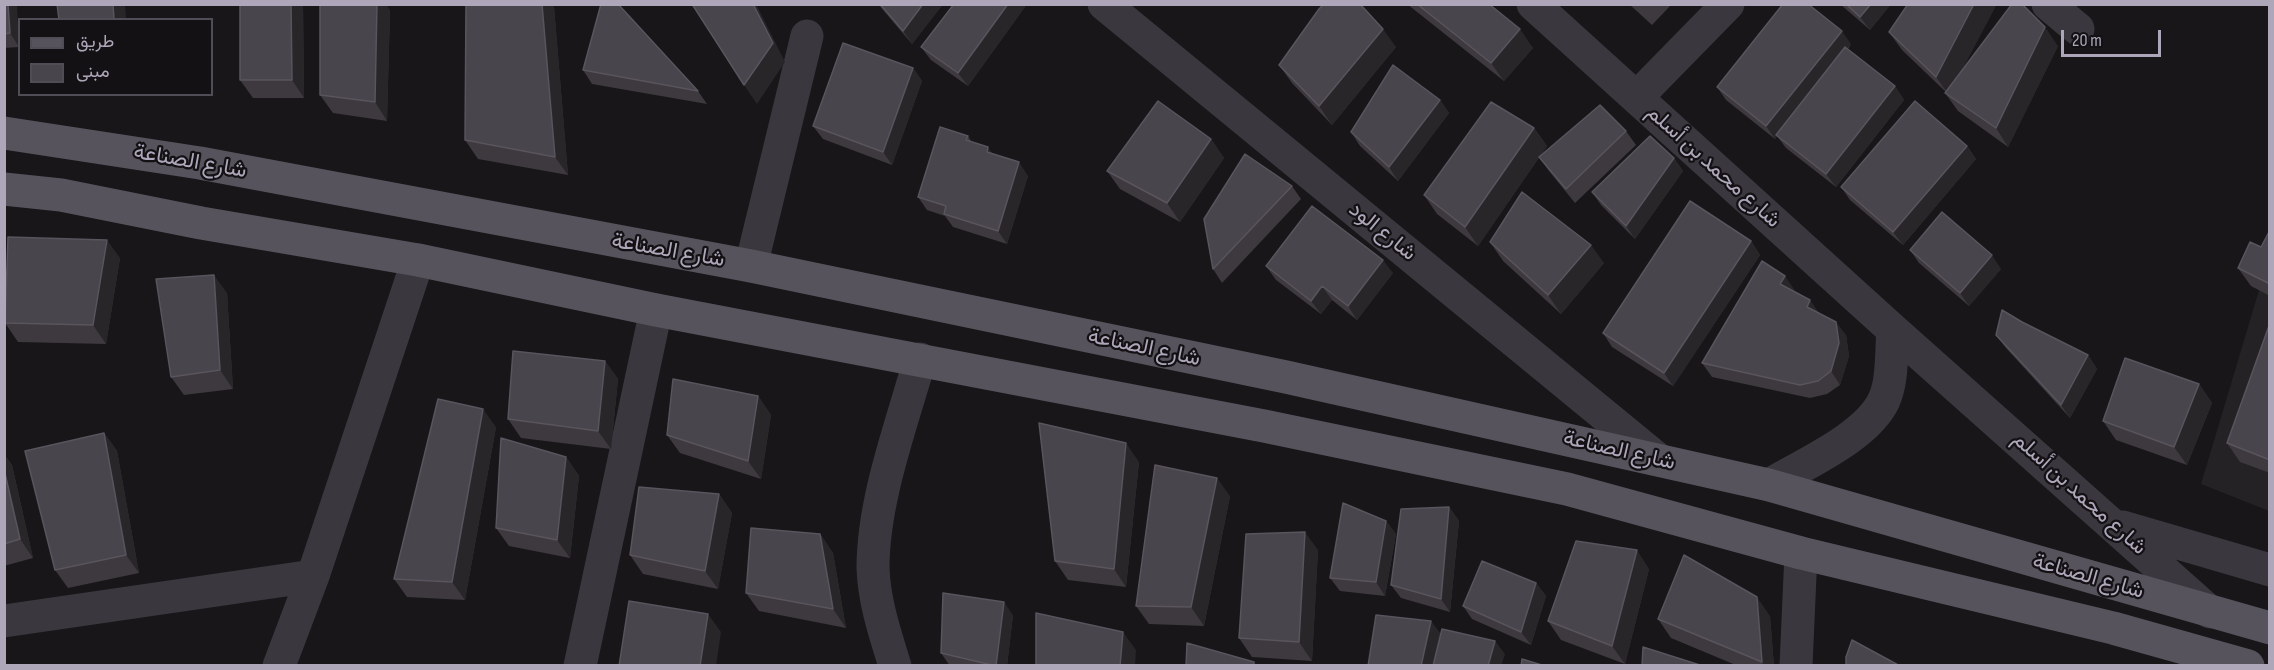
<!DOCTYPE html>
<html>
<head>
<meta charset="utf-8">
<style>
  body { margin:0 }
  #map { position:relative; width:2274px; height:670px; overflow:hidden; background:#181619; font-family:"Sofia Sans Condensed",Vazirmatn,sans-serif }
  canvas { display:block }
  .frame { position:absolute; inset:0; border:6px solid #aea7ba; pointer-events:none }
  .legend { position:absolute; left:18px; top:18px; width:195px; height:78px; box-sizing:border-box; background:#131114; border:2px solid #514d56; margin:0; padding:8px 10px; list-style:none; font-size:18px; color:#aea7ba }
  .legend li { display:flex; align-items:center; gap:12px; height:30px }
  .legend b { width:30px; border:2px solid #514d56 }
  .scale { position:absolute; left:2061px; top:30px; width:100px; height:27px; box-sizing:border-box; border:3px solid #aea7ba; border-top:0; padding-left:8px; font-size:18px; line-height:21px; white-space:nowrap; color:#aea7ba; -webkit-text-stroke:4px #131114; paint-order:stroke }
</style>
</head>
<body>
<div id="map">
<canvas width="2274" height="670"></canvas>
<div class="frame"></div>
<ul class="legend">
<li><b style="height:8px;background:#57535d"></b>طريق</li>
<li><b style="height:16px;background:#49454c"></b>مبنى</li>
</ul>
<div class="scale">20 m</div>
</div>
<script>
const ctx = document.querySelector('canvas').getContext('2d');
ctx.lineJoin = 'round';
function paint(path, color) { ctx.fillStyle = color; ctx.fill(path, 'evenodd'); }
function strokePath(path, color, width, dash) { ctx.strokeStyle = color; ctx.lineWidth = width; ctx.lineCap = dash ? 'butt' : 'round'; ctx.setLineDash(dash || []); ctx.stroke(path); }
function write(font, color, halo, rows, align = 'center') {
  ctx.font = font + ' "Sofia Sans Condensed",Vazirmatn,sans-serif'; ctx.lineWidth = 4.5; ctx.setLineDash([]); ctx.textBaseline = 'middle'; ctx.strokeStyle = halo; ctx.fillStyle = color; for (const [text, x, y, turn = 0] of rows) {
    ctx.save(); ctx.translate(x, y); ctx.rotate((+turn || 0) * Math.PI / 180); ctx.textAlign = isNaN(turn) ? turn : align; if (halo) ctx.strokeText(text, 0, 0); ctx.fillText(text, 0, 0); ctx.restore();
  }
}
paint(new Path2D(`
  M2269,257V511L2201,484Z`), '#252226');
strokePath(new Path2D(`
  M1104,4L1659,460
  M1533,4L1893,330L2210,612
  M2048,4L2078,29
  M1637,97L1728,4
  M751,266L807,36
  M1769,485C1804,464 1867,437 1884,400C1893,380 1891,352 1893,330
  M2123,527L2270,570
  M4,621L313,576
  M279,666L313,576L418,260
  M580,666L656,310
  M895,666C885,634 874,601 873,568C873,499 902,424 920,359
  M1796,666L1801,553`), '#3a373e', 33);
strokePath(new Path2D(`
  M4,133L200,163L751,266L1286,377L1769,485L2270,628
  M4,189L61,195L201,223L418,260L656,310L1264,426L1567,489L1801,553L2113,628L2248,666`), '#57535d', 33);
paint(new Path2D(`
  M4,4L19,47L4,48Z
  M240,4H303L304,98H253L240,80Z
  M466,4H552L554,7L568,175L478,159L465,140Z
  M878,4H943L912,44Z
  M954,4H1027L968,86L931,60L921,47Z
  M1407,4H1489L1533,48L1504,81Z
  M1629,4H1672L1652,25Z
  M1840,4H1891L1870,30Z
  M390,10L387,121L333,113L320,95Z
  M1889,32L1963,69L2058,46L2008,147L1958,111L1945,93L1946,92L1902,50Z
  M1851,44L1848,49L1895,86L1904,100L1836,187L1786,148L1777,136L1775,139L1726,100L1717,87Z
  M1396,47L1332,125L1292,83L1279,65Z
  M913,68L922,81L892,165L823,139L813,126Z
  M583,70L698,91L707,104L592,84Z
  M1440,100L1449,113L1398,181L1360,146L1351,132Z
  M1534,128L1547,146L1478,246L1437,214L1424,195Z
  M1626,131L1636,145L1575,203L1549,171L1539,157Z
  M968,136L971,141L1028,176L1007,244L953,227L945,216L927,210L918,197Z
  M1211,139L1224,158L1180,222L1120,189L1107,171Z
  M1967,146L1976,159L1903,245L1850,200L1841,187Z
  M1674,158L1683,171L1635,239L1601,205L1592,192Z
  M1292,186L1301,199L1222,283L1213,269Z
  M2270,230V296L2251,286L2238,268L2261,247Z
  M1751,241L1760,255L1673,386L1612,347L1603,333Z
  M1490,242L1604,263L1561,314L1503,261Z
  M1910,250L2001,269L1969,306L1919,263Z
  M120,258L106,344L18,342L5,323Z
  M1266,266L1393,273L1357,320L1332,300L1321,314L1276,280Z
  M1794,289L1793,291L1810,300L1818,313L1846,335L1849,356L1840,385L1827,394L1810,398L1712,377L1702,363Z
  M227,293L233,389L184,395L171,377Z
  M2022,322L2088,355L2097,369L2070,418L2006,348L1996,335Z
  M2270,323V473L2240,462L2227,443Z
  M605,361L618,379L611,449L521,438L508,419Z
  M2199,384L2212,403L2187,465L2116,440L2103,421Z
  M758,396L771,415L761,479L680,453L667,435Z
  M496,427L465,600L407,597L394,579Z
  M104,433L117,451L139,573L68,588L55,570Z
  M4,454L12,465L33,558L4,566Z
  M566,457L579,476L570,558L509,546L496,528Z
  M1139,462L1126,587L1068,580L1055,561Z
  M719,494L732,513L718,589L643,574L630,555Z
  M1230,496L1204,626L1149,624L1136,606Z
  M1449,507L1459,521L1450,612L1401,598L1391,585Z
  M1386,521L1396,534L1385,596L1340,591L1330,578Z
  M820,534L833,553L846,628L759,611L746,593Z
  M1318,550L1312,661L1252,657L1239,638Z
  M1649,569L1625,664L1561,640L1548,621Z
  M1536,583L1546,596L1531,645L1472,619L1463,606Z
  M1013,615L1007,666H950L941,653Z
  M1770,616L1774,666H1738L1671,638L1658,619Z`), '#3d393e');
paint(new Path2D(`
  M8,4H17L19,47L10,33Z
  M113,4H125L126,20H114Z
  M291,4H303L304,98L292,80Z
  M377,4H386L390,10L387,121L375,102Z
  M542,4H552L554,7L568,175L555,157Z
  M753,4H756L785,62L757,104L744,85Z
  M923,4H943L912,44L903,31Z
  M1008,4H1027L968,86L958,73Z
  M1871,4H1891L1870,30L1860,17Z
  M1974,4H1997L1949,95L1936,77Z
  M2045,27L2058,46L2008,147L1996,128Z
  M1383,29L1396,47L1332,125L1319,106Z
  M1520,29L1533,48L1504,81L1491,63Z
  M1842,31L1851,44L1775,139L1766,126Z
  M913,68L922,81L892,165L883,152Z
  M1895,86L1904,100L1836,187L1826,174Z
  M1440,100L1449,113L1398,181L1389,167Z
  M1534,128L1547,146L1478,246L1465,227Z
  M1211,139L1224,158L1180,222L1167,203Z
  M1967,146L1976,159L1903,245L1893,232Z
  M988,147L997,160L987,152Z
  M1674,158L1683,171L1635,239L1626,226Z
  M1019,162L1028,176L1007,244L998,231Z
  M107,240L120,258L106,344L93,325Z
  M1751,241L1760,255L1673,386L1664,373Z
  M1591,245L1604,263L1561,314L1548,295Z
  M1992,255L2001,269L1969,306L1960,293Z
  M1383,260L1393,273L1357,320L1348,306Z
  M214,275L227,293L233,389L220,370Z
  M1785,276L1794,289L1789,298L1780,284Z
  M1322,286L1332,300L1321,314L1311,301Z
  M1810,300L1819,313L1807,307Z
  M1836,322L1846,335L1849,356L1840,385L1831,371Z
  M2088,355L2097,369L2070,418L2061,405Z
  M605,361L618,379L611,449L598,431Z
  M2199,384L2212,403L2187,465L2174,447Z
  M758,396L771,415L761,479L748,461Z
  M483,409L496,427L465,600L452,582Z
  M104,433L117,451L139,573L126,555Z
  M1126,443L1139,462L1126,587L1114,569Z
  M4,454L12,465L33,558L20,539L4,469Z
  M566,457L579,476L570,558L557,540Z
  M1217,478L1230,496L1204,626L1191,607Z
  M719,494L732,513L718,589L705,571Z
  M1449,507L1459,521L1450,612L1441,599Z
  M1386,521L1396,534L1385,596L1376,582Z
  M1305,532L1318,550L1312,661L1299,642Z
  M820,534L833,553L846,628L833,609Z
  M1637,550L1649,569L1625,664L1612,646Z
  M1536,583L1546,596L1531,645L1521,632Z
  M1757,597L1770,616L1774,666H1764L1762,662Z
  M1004,602L1013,615L1007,666H996Z
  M708,614L721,632L716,666H700Z
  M1431,621L1441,634L1434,666H1421Z
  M1123,632L1136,650L1135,666H1120Z
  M1495,641L1505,654L1501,666H1488Z`), '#29262a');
const building = new Path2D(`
  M4,4H8L10,33L4,34Z
  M57,4H113L114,20H59Z
  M240,4H291L292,80H240Z
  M320,4H377L375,102L320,95Z
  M466,4H542L555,157L465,140Z
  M601,4H618L698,91L583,70Z
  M692,4H753L773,43L744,85Z
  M880,4H923L903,31Z
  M954,4H1008L958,73L921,47Z
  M1324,4H1360L1383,29L1319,106L1279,65L1319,9Z
  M1417,4H1489L1520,29L1491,63Z
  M1783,4H1808L1842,31L1766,126L1717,87Z
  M1846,4H1871L1860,17Z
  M1908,4H1974L1936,77L1889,32Z
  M2012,4H2022L2045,27L1996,128L1945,93Z
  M843,43L913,68L883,152L813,126Z
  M1845,47L1895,86L1826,174L1776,135Z
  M1393,65L1440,100L1389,167L1351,132Z
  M1158,101L1211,139L1167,203L1107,171Z
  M1915,101L1967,146L1893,232L1841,187Z
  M1491,102L1534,128L1465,227L1424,195Z
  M1600,105L1626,131L1566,189L1539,157Z
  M940,127L968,136L966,140L988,147L987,152L1019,162L998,231L944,214L946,206L918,197Z
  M1650,136L1674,158L1626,226L1592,192Z
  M1245,154L1292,186L1213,269L1204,219Z
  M1522,192L1591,245L1548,295L1490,242Z
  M1690,201L1751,241L1664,373L1603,333Z
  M1312,206L1383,260L1348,306L1322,286L1311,301L1266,266Z
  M1942,212L1992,255L1960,293L1910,250Z
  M2270,230V284L2238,268L2250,242L2261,247Z
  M8,237L107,240L93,325L5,323Z
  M1762,261L1785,276L1780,284L1810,300L1807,307L1836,322L1839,343L1831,371L1818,381L1800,385L1702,363Z
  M214,275L220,370L171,377L156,279Z
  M2002,310L2022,322L2088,355L2061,405L1996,335Z
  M2270,323V460L2227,443Z
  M513,351L605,361L598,431L508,419Z
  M2125,358L2199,384L2174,447L2103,421Z
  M673,379L758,396L748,461L667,435Z
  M438,399L483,409L452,582L394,579Z
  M1039,423L1126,443L1114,569L1055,561Z
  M104,433L126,555L55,570L25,451Z
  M501,438L566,457L557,540L496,528Z
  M1155,465L1217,478L1191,607L1136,606Z
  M4,469L20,539L4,544Z
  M639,487L719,494L705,571L630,555Z
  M1343,503L1386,521L1376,582L1330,578Z
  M1449,507L1441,599L1391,585L1401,509Z
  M751,528L820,534L833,609L746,593Z
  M1305,532L1299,642L1239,638L1246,534Z
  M1576,541L1637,550L1612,646L1548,621Z
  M1684,555L1757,597L1762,662L1658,619Z
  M1482,561L1536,583L1521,632L1463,606Z
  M943,593L1004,602L996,666L941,653Z
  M629,601L708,614L700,666H619Z
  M1036,613L1123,632L1120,666H1036Z
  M1376,615L1431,621L1421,666H1368Z
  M1442,629L1495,641L1488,666H1433Z
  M1852,640L1900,666H1846V657Z
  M1187,643L1254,662V666H1186Z
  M1643,647L1703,666H1642Z
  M1522,659L1545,666H1521Z`);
paint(building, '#49454c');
strokePath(building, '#59545d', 1.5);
write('22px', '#aea7ba', '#131114', [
  ["شارع الصناعة",190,162,10],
  ["شارع محمد بن أسلم",1713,167,42],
  ["شارع الود",1382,232,39],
  ["شارع الصناعة",668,251,10],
  ["شارع الصناعة",1144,348,12],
  ["شارع الصناعة",1619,451,13],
  ["شارع محمد بن أسلم",2079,494,42],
  ["شارع الصناعة",2088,577,16]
]);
</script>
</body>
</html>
